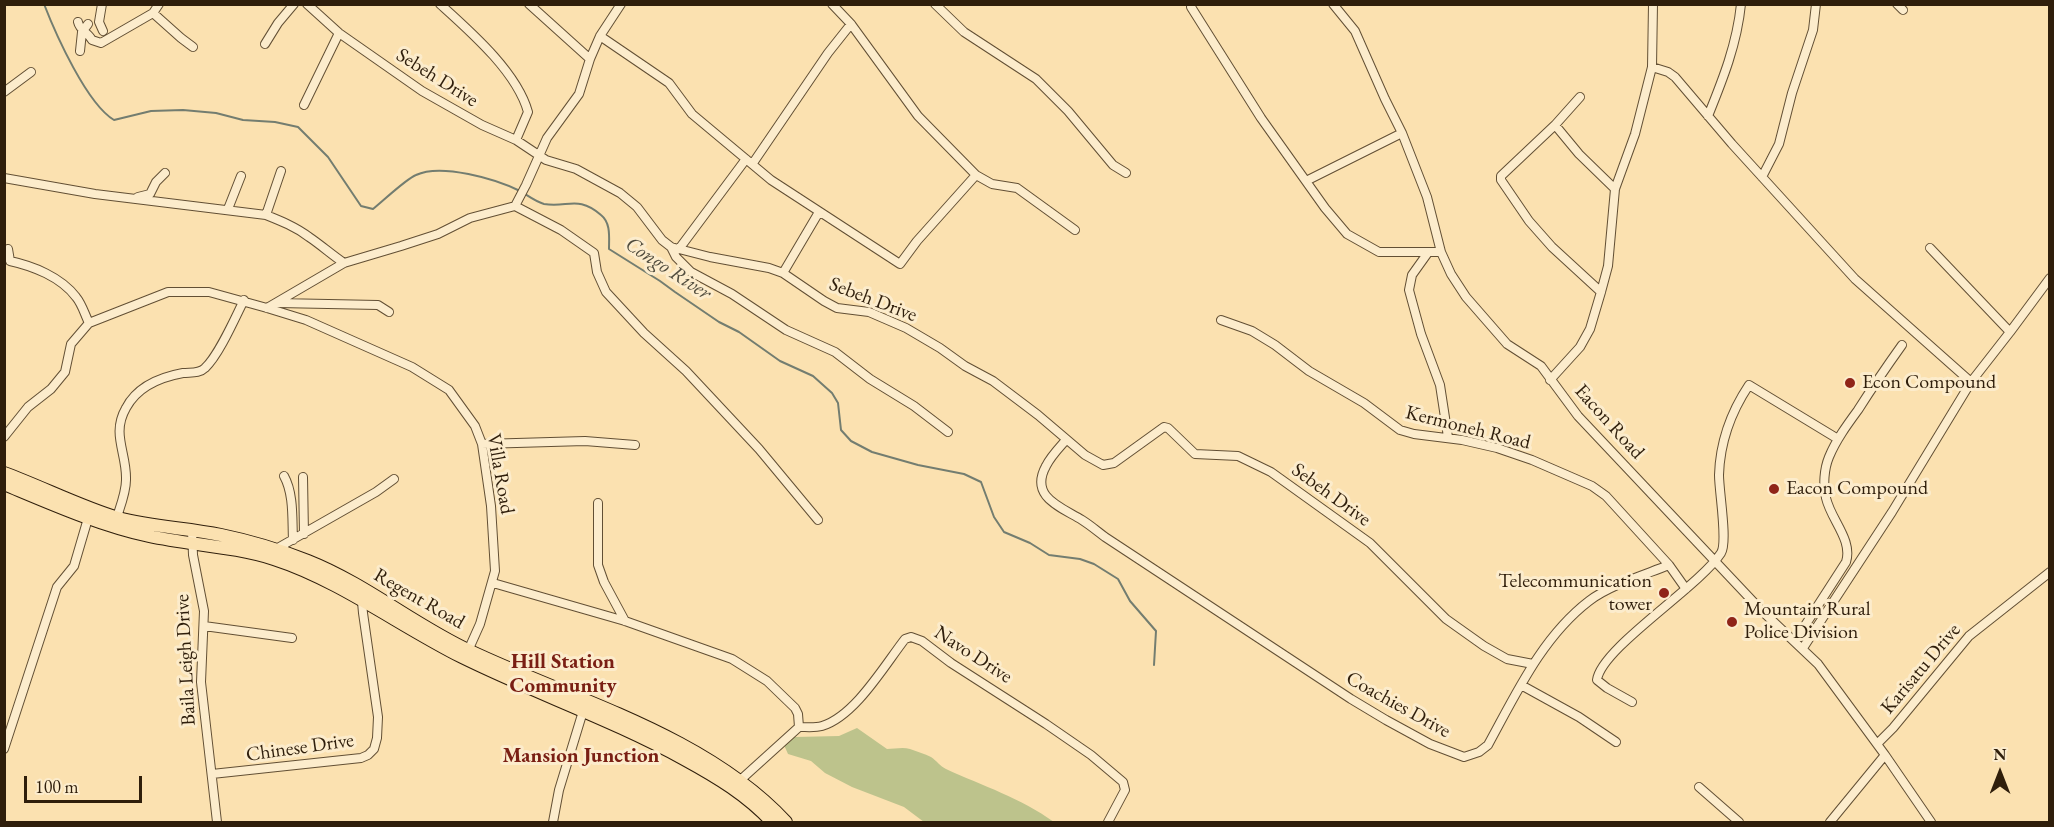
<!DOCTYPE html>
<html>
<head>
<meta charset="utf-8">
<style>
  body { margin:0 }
  #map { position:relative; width:2054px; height:827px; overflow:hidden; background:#fbe1b0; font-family:"EB Garamond",serif }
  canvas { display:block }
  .frame { position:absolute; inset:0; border:6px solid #2f1e0b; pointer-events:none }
  .north { position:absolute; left:1970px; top:743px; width:60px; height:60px; -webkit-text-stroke:4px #fceccc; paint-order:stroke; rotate:0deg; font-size:16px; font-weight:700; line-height:24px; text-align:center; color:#2f1e0b }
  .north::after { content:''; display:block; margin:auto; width:21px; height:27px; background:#2f1e0b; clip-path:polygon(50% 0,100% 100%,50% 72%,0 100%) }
  .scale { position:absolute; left:24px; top:776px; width:118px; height:27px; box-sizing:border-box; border:3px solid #2f1e0b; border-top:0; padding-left:8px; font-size:18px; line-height:21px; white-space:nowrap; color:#2f1e0b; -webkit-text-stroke:4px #fceccc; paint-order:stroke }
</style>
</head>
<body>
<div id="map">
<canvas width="2054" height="827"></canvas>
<div class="frame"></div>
<div class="north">N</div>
<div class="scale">100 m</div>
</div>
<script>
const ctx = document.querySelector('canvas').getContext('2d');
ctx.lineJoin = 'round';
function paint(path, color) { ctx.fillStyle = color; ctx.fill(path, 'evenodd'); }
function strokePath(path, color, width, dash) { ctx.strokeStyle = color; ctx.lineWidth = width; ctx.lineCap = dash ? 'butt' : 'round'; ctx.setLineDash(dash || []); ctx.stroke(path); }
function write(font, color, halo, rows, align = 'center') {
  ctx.font = font + ' "EB Garamond",serif'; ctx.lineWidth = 6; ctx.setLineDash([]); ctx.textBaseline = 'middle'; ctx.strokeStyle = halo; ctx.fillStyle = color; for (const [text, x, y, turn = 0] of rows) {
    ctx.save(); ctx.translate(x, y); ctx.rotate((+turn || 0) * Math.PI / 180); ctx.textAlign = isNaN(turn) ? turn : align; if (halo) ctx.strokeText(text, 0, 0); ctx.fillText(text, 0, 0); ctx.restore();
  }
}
paint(new Path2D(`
  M857,728L887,749C894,749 903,747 910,749C916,751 925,754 931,757C937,761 940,766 946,769C983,786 1021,798 1054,822H924L904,807L852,787L825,773L811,761L788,754L784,745V734L795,737L839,736Z`), '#bdc38c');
strokePath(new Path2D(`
  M44,4C56,35 87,104 114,120L151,111L183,110L216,113L243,120L275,122L298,127L328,157L361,206L373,209C383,201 406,179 416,175C441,163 496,179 520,191C527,195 536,202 544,204C568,208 578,195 601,215C611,223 609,237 609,249L660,281L675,292L719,322L739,332L780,361L813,376L832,393L838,403L841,430L851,441L872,452L918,465L964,474L981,482L994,517L1004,532L1030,543L1049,555L1080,559L1094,564L1118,579L1130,601L1156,631L1154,665`), '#737d70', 2);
const minor = new Path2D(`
  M102,4L99,22L103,31
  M307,4L339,33L422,91L482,125L516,140L546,160L576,169L620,193L637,207L662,240L671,247L710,257L769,268L783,273L824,301L837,308L869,312L906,328L940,348L965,366L993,381L1038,415L1085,455L1103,465L1114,463L1164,427L1168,428L1195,454L1238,456L1271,472L1370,543L1446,619L1484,646L1507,659L1533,664
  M440,4C471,32 517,72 528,112L516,140
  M529,4L590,59
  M832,4L851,24L918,116L976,175L992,184L1017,188L1075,230
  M935,4L964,32L1036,79L1068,111L1113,165L1126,173
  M1192,4L1191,7L1261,118L1325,208L1347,234L1379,252H1441
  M1333,4L1355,31L1385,99L1402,133L1427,197L1441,252L1451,274L1466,297L1507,344L1541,366L1578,416L1761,610L1818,664L1885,755L1931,822
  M1897,4L1903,10
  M153,13L181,38L193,47
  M78,22C80,31 88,32 92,40L101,43L153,13L159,4
  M600,36L669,83L692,114L771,180L900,264L917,241L976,175
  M265,44L278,23L294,4
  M80,51L82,32L88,24
  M1652,67L1668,72L1675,77L1732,144L1855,279L1971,382
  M4,92L31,72
  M1580,97L1555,125L1501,176V180L1529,221L1552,247L1601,292
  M304,105L339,33
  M1708,116C1723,79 1737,44 1741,4
  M1555,125L1579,154L1615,189
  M753,163L828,53L851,24
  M1762,177L1779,144L1792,93L1813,30L1816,4
  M4,178L95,194L266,215C281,221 296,227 309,237C321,245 332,255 344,263
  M1306,181L1402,133
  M138,197L150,194L156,182L165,173
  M515,206L561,230L594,253L597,272L606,292L644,333L686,371L759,449L818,520
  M228,209L241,176
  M266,215L281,171
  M671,247L676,257L691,272L732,294L786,330L835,352L870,379L914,406L948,432
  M1930,248L2010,332
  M8,249L10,261C33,266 61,277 76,297C82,304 85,315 89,323
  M679,249L746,159
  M1427,254L1412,275L1409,290L1421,334L1440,385L1448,437
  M783,273L819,212
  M278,303L378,305L389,312
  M267,308L344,263L401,246L438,234L470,218L515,206L526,185L547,138L579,94L590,59L600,36L621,4
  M1221,320L1252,331L1275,345L1309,371L1364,403L1400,430L1414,434L1462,440L1497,448L1532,460L1592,486L1606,496L1669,565L1686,589
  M1550,380L1580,347L1590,329L1601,292L1608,266L1615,189L1635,134L1652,67L1653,4
  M4,437L28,407L51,389L65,372L71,344L89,323L168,292H209L267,308L306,320L412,367L449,390L475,426L482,444L491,506L495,571L480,624L467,653
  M1066,440C1059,448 1051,456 1046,466C1029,497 1061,507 1082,520C1090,525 1097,531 1105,537L1351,699L1386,720L1430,744L1464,757L1479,752L1488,745C1516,694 1542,637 1589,601C1610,585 1644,575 1669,565
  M482,444L585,441L635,445
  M284,476C294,494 292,519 293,540
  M303,477L304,534
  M598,503V565L604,582L625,621
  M116,520C120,507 126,493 126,480C127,453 111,434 126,408C137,387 161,377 183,373C190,372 199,374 205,368C219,355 235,318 244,300
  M192,531L193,555L204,611L201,682L217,822
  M276,549L376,492L394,479
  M493,583L625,621L732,659L767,681L795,708L798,714L799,727
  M204,626L292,638
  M1795,641L1846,562C1853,540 1831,520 1826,498C1823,485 1824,469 1829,457C1836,440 1847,425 1858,410C1872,388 1887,366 1902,345
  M1803,648L1892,512L1971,382L2010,332L2050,278
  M1521,685L1579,717L1616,742
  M1632,702L1607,688L1597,680C1601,648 1699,587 1721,553C1728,542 1719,492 1719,475C1720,443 1731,412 1749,385L1838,439
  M1877,744L1893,728L1969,636L2050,572
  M4,749L57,587L74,566L89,515
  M212,774L361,758L368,755L374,749L377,738L378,717L363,613L362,602L365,598
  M736,784L799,727C807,727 815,728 822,726C855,716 884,666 905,639L911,637L922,641L951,663L1046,724L1091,755L1123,782L1125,790L1108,822
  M1699,787L1739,822
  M553,822L559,790L584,708
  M1830,822L1885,755`);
const primary = new Path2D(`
  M4,473C42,487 81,507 118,518C152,527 187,528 221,535C250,541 280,550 308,561C366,584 414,625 470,651C576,701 705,735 786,822
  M4,484C52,504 99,525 149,536C191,545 233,546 274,559C339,580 400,626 462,657C535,693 613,720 684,759C717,777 747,795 772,822`);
strokePath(minor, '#624f34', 10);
strokePath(primary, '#2f1e0b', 14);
strokePath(minor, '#fceccc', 8);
strokePath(primary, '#fbe1b0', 12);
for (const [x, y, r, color] of [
  [1850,383,6,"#8f2418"],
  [1774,489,6,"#8f2418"],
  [1664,593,6,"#8f2418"],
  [1732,622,6,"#8f2418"]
]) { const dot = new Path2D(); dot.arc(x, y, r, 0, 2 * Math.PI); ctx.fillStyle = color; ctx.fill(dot); strokePath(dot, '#fceccc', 2); }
write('20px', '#2f1e0b', '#fceccc', [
  ["Sebeh Drive",437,78,32],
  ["Sebeh Drive",873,300,21],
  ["Eacon Road",1609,422,48],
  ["Kermoneh Road",1468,428,14],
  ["Villa Road",500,474,80],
  ["Sebeh Drive",1331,495,36],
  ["Regent Road",419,599,30],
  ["Navo Drive",973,655,33],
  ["Baila Leigh Drive",186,660,-93],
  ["Karisatu Drive",1921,669,-50],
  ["Coachies Drive",1398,705,29],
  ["Chinese Drive",300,748,-8]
]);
write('20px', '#2f1e0b', '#fceccc', [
  ["Econ Compound",1862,383],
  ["Eacon Compound",1786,489],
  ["Telecommunication",1652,582,"right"],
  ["tower",1652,605,"right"],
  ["Mountain Rural",1744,610],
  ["Police Division",1744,633]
], 'left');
write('italic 21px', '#514d3e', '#fceccc', [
  ["Congo River",668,269,33]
]);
write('bold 21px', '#7a1f14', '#fceccc', [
  ["Hill Station",563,662],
  ["Community",563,686],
  ["Mansion Junction",581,756]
]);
</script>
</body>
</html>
